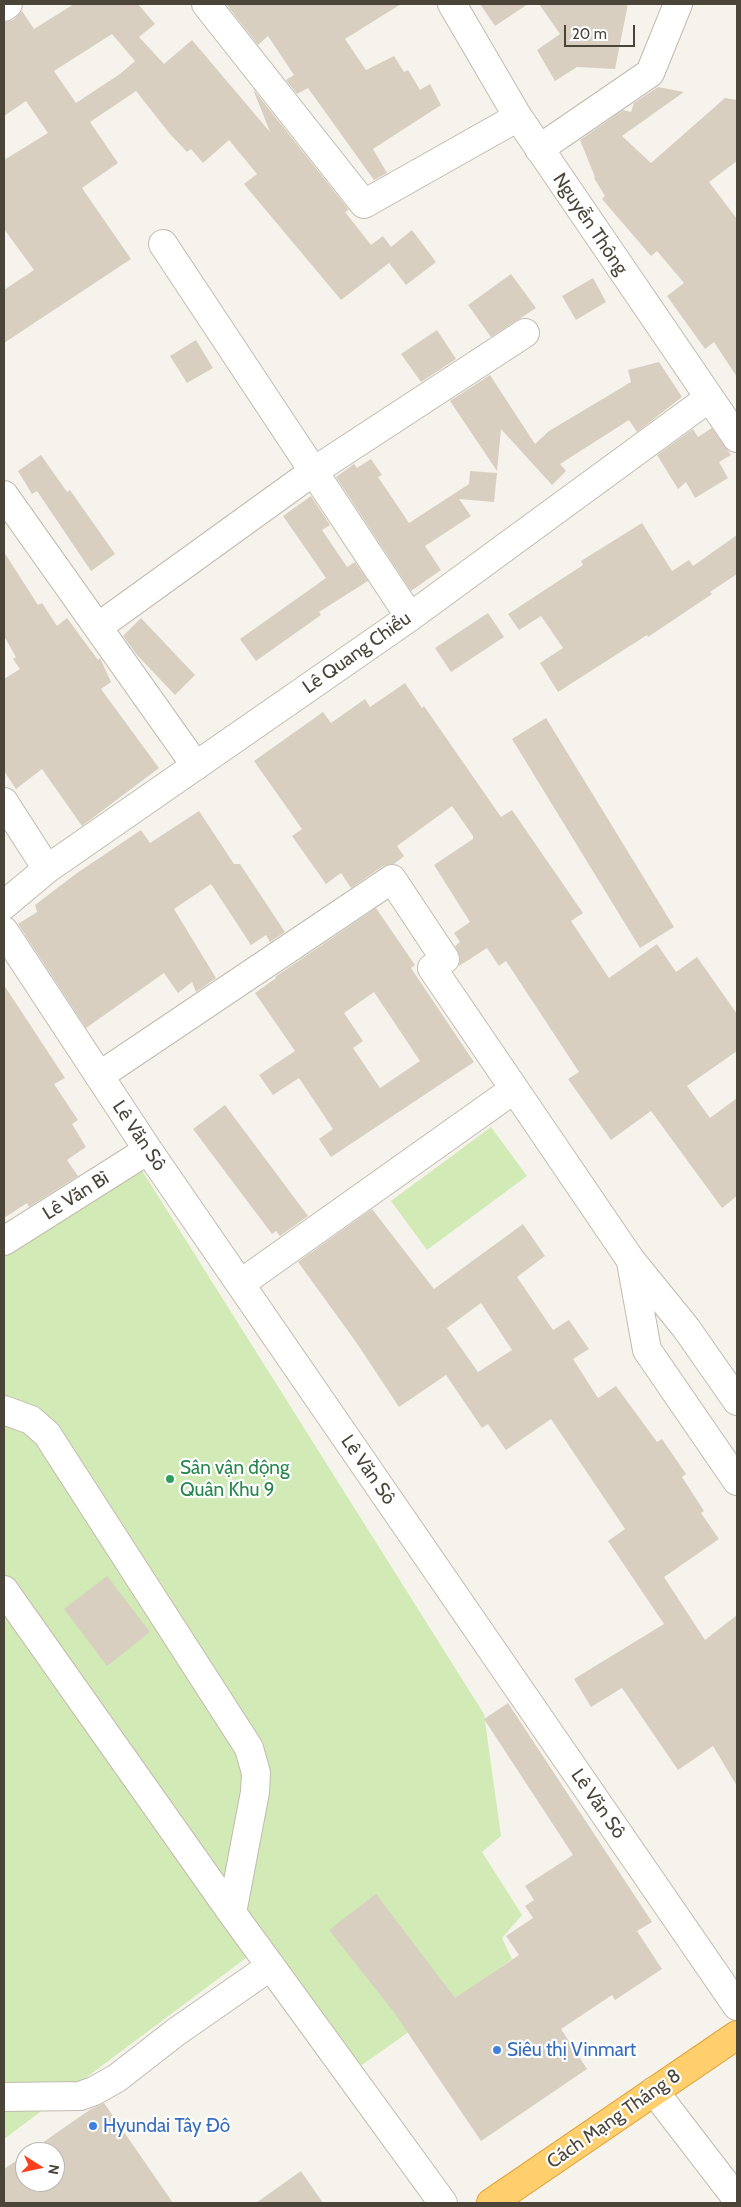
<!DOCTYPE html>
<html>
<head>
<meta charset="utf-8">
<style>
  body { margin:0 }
  #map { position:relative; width:741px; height:2207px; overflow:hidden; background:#f6f3ec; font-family:Cabin,sans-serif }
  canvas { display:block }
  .frame { position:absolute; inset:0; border:5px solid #4b4439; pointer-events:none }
  .north { position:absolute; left:15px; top:2142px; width:50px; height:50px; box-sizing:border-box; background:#fff; border:1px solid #b7b4b0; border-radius:50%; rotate:100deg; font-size:14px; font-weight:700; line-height:20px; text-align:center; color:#4b4439 }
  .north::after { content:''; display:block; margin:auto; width:18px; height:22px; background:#fc3f1d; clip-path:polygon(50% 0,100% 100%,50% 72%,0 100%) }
  .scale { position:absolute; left:564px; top:25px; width:71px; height:22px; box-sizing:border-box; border:2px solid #4b4439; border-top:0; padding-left:6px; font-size:15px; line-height:18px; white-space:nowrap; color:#4b4439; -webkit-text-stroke:4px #fff; paint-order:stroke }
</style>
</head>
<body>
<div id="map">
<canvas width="741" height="2207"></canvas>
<div class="frame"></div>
<div class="north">N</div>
<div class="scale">20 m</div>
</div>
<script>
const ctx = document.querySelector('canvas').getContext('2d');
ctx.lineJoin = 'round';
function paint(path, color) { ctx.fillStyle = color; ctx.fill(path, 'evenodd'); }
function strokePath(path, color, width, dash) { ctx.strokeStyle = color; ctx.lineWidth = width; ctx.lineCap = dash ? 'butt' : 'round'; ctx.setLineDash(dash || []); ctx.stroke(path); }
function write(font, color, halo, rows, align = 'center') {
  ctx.font = font + ' Cabin,sans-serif'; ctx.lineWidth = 4.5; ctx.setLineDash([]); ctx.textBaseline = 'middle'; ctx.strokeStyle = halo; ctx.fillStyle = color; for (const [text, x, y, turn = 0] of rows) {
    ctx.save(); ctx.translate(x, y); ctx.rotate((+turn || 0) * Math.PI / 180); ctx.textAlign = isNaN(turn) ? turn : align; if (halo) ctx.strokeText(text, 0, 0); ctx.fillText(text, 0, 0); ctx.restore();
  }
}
paint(new Path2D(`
  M491,1127L527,1176L427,1250L391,1201Z
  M136,1161L484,1714L501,1836L482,1852L522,1915L502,1938L512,1959L352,2072L258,1949L4,2139V1244Z`), '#d2eab5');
paint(new Path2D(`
  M74,4H138L155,24L139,37L164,64L192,40L270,132L253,89L349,210L345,212L371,245L383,236L391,247L412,230L436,262L406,285L389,263L341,300L244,184L257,174L229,140L203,163L191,149L187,152L170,134L136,91L90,122L118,163L82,188L131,259L4,343V290L34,270L4,229V160L48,133L26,101L4,116V22L13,20L22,11L34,29ZM112,34L135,61L120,74L76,103L54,71Z
  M226,4H401L345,39L366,70L394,56L404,72L408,70L420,90L430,84L441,105L373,149L387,173L374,180L308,88L297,94L286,80L294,75L268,36L258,45Z
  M480,4H528L495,26Z
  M539,4H628L615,69L577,67L555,81L537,50L560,34Z
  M658,87L684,92L622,136L651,163L725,98L737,100V161L709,182L737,219V377L714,342L705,349L667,296L684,283L657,251L651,256L602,199L605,196L594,178L595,177L580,140L623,110L631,112L634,103Z
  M511,274L536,308L491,337L468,305Z
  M593,278L606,302L576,320L562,296Z
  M437,330L456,359L421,382L401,354Z
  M196,340L213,368L187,383L170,356Z
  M659,362L682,397L637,432L629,420L560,464L566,471L552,485L501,429L497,471L450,401L490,375L535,444L549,431L631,382L628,370Z
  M712,428L731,455L719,462L728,478L695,498L686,482L678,489L657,455L693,429L698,437Z
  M41,455L67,492L70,490L115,554L91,571L37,491L32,494L18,471Z
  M371,459L382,475L378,477L409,523L469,484L470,471L497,473L494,502L459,499L471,516L425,546L441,570L411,591L336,477L354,464L357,468Z
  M311,496L330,525L322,530L347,567L355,562L368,581L319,612L321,615L256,661L240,639L326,578L283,516Z
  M642,523L672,571L689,560L693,566L737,535V574L710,592L712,594L648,637L647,635L558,692L540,663L563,648L541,616L519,630L508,614L583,565L581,561Z
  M4,552L38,605L42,603L57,626L67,618L98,660L100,658L111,682L101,689L159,768L82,826L42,769L16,789L4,771V679L20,669L13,659L16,657L4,636Z
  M488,613L504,637L451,672L435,648Z
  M141,618L195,675L175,695L137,655L123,636Z
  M405,683L422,708L424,706L501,817L512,810L583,913L571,921L609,978L657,944L676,972L697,957L737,1014V1051L687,1086L710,1118L737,1098V1196L722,1208L651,1111L611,1140L568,1079L579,1072L506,961L499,966L487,948L459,966L460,957L455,946L460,942L454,933L470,922L434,865L473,839V836L452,806L397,846L404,856L394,864L383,866L351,888L341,873L326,884L292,836L302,829L254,761L323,712L331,723L365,699L370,707Z
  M546,718L674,927L640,948L512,739Z
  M199,811L234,864H240L285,932L270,942L266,935L251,945L211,884L174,909L216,978L196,992L192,982L178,993L164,973L86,1028L18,924L37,912L35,905L77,873L141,830L150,843Z
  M376,908L415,965L411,968L474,1062L331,1157L319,1139L333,1129L299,1078L273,1095L259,1075L295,1051L255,993L276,978L275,977ZM374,992L420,1061L380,1088L353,1048L363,1041L344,1013Z
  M4,985L65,1078L54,1084L78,1120L72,1124L86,1147L67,1160L78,1176L29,1207L27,1203L4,1218Z
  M225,1105L308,1216L280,1236L276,1231L272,1234L193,1129Z
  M372,1209L434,1289L523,1224L545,1256L517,1277L553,1330L569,1320L589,1349L573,1359L598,1398L616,1386L657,1442L662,1439L686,1474L682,1477L704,1511L701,1513L719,1539L664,1577L705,1640L737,1615V1786L713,1746L678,1770L622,1688L591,1707L574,1679L664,1624L608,1541L625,1529L551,1419L506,1450L488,1424L482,1428L446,1375L399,1407L356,1342L298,1262ZM481,1303L512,1350L478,1372L447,1328Z
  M107,1576L150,1632L107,1666L64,1609Z
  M508,1703L652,1922L637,1931L662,1969L615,2000L612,1995L561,2029L587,2069L481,2141L393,2011L329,1930L376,1894L455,1998L519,1955L506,1936L533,1918L525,1906L534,1900L525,1886L573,1855L484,1719Z
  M104,2103L173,2203H4V2169L25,2155V2182H55V2152H29L91,2109Z
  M301,2171L323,2203H256Z`), '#d8cfc1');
const minor = new Path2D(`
  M206,4L364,204L518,117
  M452,4L518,117L737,438
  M4,7L8,4
  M539,149L650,73L678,4
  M163,244L410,617
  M4,495L196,766
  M98,627L314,471L525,333
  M4,802L47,869
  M4,905L47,869L410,617L709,398
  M4,931L148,1150L737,2006
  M99,1076L392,879L445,959L432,968L630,1259L686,1328L737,1401
  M4,1241L148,1150
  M631,1262L647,1350L737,1481
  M240,1284L513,1090
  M4,1410L31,1420L47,1434L249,1748L256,1773L255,1792L232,1913
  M4,1590L232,1913L443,2203
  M654,2091L737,2199
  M4,2097L80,2096L94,2091L117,2078L176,2032L271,1966`);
const highway = new Path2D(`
  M491,2203L737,2035`);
strokePath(minor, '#c2bbae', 30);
strokePath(highway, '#e0a43c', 30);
strokePath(minor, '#fff', 28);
strokePath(highway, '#ffcf6e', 28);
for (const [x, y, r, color] of [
  [170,1479,5,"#2e9e5b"],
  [497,2050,5,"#3f7fe0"],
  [93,2126,5,"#3f7fe0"]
]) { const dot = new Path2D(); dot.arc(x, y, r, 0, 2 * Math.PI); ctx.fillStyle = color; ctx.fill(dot); strokePath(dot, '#fff', 2); }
write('19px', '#4b4439', '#fff', [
  ["Nguyễn Thông",590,224,56],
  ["Lê Quang Chiểu",357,653,-35],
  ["Lê Văn Sô",139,1136,56],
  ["Lê Văn Bì",76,1196,-32],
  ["Lê Văn Sô",368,1470,55],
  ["Lê Văn Sô",598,1804,55],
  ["Cách Mạng Tháng 8",614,2119,-35]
]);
write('19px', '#27864d', '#fff', [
  ["Sân vận động",180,1468],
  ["Quân Khu 9",180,1490]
], 'left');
write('19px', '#366cbe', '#fff', [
  ["Siêu thị Vinmart",507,2050],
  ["Hyundai Tây Đô",103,2126]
], 'left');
</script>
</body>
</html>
